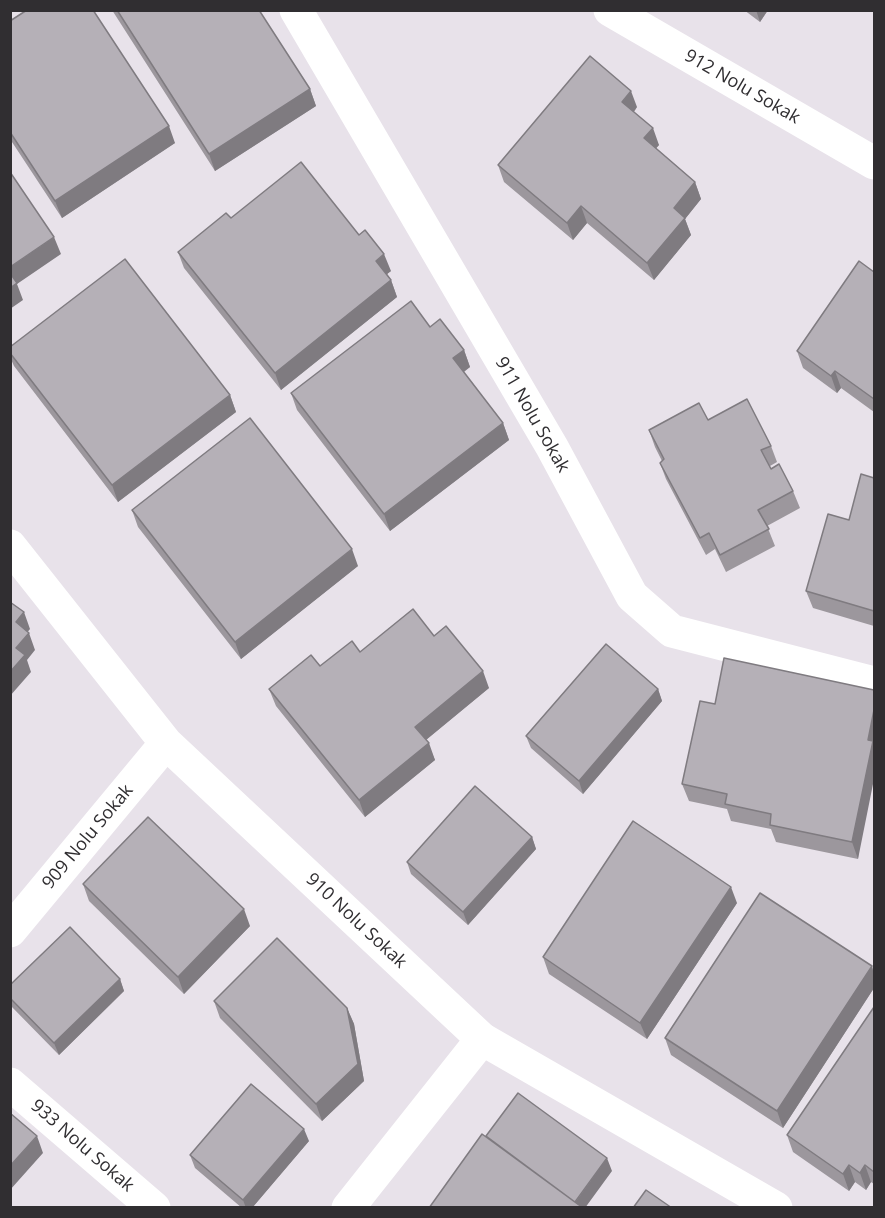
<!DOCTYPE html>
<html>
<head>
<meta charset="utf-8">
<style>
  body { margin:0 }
  #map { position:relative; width:885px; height:1218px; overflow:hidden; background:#e8e2ea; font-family:"Open Sans",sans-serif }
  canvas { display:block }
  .frame { position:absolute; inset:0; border:12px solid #302e31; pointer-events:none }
</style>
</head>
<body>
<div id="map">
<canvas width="885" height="1218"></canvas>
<div class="frame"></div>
</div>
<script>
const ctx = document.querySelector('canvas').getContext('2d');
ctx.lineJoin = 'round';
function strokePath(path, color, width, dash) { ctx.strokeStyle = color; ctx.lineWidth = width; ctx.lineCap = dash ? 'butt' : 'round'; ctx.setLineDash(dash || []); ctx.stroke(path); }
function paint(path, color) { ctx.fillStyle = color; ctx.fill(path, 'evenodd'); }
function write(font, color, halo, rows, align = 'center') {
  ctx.font = font + ' "Open Sans",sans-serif'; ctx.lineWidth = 6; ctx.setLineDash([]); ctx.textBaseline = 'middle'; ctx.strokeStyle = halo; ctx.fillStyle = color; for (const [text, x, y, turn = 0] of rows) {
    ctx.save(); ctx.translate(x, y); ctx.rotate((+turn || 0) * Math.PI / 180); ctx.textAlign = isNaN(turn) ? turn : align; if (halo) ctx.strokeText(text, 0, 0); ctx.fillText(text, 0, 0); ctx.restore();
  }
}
strokePath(new Path2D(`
  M296,10L552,447L632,596L672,631L874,683
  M610,10L874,163
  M10,546L166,743L482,1039L776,1208
  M10,931L166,743`), '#fff', 33);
strokePath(new Path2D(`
  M10,1084L154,1208
  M348,1208L482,1039`), '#fff', 33);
paint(new Path2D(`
  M112,10H259L310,89L316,106L215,171Z
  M744,10H768L760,22Z
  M10,21L175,143L62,218L10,139Z
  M637,107L634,112L659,145L656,148L695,182L701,199L685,219L691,235L654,280L587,223L573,240L504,182L498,165Z
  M231,218L391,271L387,274L391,280L397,297L281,390L184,268L178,252Z
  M874,272V412L841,388L837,393L803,368L797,351Z
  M430,327L464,350L470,367L464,372L503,423L509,440L390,531L297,410L291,393Z
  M10,347L230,395L236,412L118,502L14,366L10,357Z
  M708,420L771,446L777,462L770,466L771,469L793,491L800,508L767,526L775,546L726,572L715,549L706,555L666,479L660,463L662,461L655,447L649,430Z
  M874,478V626L813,608L806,591Z
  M132,510L358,566L241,659L138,527Z
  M434,636L489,688L426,740L435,760L365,817L276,706L269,689L320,666L360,652Z
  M658,689L662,701L583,794L531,748L526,736Z
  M874,690L858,859L776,842L771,829L731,821L727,809L689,801L682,784L715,704Z
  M532,837L536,849L468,925L411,874L407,862Z
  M83,884L250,926L184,994L89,901Z
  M737,903L647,1039L549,974L543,957Z
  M872,966L874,975V988L783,1128L671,1055L665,1038Z
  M120,979L124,991L59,1055L10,1005V985Z
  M214,1001L347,1008L354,1024L364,1081L322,1121L220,1018Z
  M874,1007V1184L871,1182L866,1190L855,1182L849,1191L793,1152L787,1135Z
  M309,1141L252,1208H242L195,1168L190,1155Z`), '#9c979d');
paint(new Path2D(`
  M756,10H768L760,22Z
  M310,89L316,106L215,171L209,154Z
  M631,91L637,107L628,119L622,102Z
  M169,126L175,143L62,218L55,201Z
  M653,128L659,145L650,155L644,138Z
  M695,182L701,199L685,219L691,235L654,280L647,263L674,208Z
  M581,206L587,223L573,240L567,223Z
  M54,237L61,254L17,284L23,300L10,309V267Z
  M384,254L391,271L382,278L376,261Z
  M391,280L397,297L281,390L275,373Z
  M464,350L470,367L459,375L453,358Z
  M835,371L841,388L837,393L831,376Z
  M230,395L236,412L118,502L112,485Z
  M503,423L509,440L390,531L384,514Z
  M352,549L358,566L241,659L235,642Z
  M24,612L30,629L22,639L16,622Z
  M29,633L35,650L27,660L31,672L10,696V672L16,648Z
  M483,671L489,688L421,744L415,727Z
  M658,689L662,701L583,794L579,781Z
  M874,710V779L858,859L852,842L868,740Z
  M429,743L435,760L365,817L359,800Z
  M532,837L536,849L468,925L463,912Z
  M731,887L737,903L647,1039L640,1023Z
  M244,909L250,926L184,994L178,977Z
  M872,966L874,975V988L783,1128L777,1111Z
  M120,979L124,991L59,1055L54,1043Z
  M347,1008L354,1024L364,1081L322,1121L316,1104Z
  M304,1129L309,1141L252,1208H246L243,1200Z
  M37,1136L43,1153L10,1190V1166Z
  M607,1158L612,1171L585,1208H575L574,1204Z
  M849,1165L855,1182L849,1191L843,1174Z
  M865,1165L871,1182L866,1190L860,1173Z`), '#7f7b80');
const building = new Path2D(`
  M27,10H93L169,126L55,201L10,132V21Z
  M117,10H259L310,89L209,154Z
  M590,56L631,91L622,102L653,128L644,138L695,182L674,208L685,218L647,263L581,206L567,223L498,165Z
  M301,162L359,235L365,230L384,254L376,261L391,280L275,373L178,252L226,213L231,218Z
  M10,172L54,237L10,267Z
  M125,259L230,395L112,485L10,353V347Z
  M859,261L874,272V399L835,371L831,376L797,351Z
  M10,273L17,283L10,288Z
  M411,301L430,327L440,319L464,350L453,358L503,423L384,514L291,393Z
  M747,399L771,446L761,450L771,469L779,464L793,491L758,510L769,529L720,555L709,533L700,538L660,463L664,459L649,430L699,403L708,420Z
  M250,418L352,549L235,642L132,510Z
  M861,474L874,478V611L806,591L828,514L849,520Z
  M10,602L24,612L16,622L29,633L16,648L25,655L10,672Z
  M413,609L434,636L446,626L483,671L415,727L429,743L359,800L269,689L311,655L320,666L352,641L360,652Z
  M606,644L658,689L579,781L526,736Z
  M724,658L874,690V710L868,740L873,741L852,842L770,825L771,814L725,804L727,794L682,784L700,701L715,704Z
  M475,786L532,837L463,912L407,862Z
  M148,817L244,909L178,977L83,884Z
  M633,821L731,887L640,1023L543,957Z
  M760,893L872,966L777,1111L665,1038Z
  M70,927L120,979L54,1043L10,998V985Z
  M277,938L347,1008L358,1064L316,1104L214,1001Z
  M874,1007V1172L865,1165L860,1173L849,1165L843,1174L787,1135Z
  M251,1084L304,1129L243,1200L190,1155Z
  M518,1093L607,1158L575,1202L486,1136Z
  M10,1113L37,1136L10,1166Z
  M482,1134L583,1208H429Z
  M646,1190L672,1208H633Z`);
paint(building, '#b5b0b7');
strokePath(building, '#7f7b80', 1.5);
write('18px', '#302e31', '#fff', [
  ["912 Nolu Sokak",742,87,30],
  ["911 Nolu Sokak",532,415,60],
  ["909 Nolu Sokak",88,837,-50],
  ["910 Nolu Sokak",356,921,43],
  ["933 Nolu Sokak",82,1146,41]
]);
</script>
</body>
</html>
